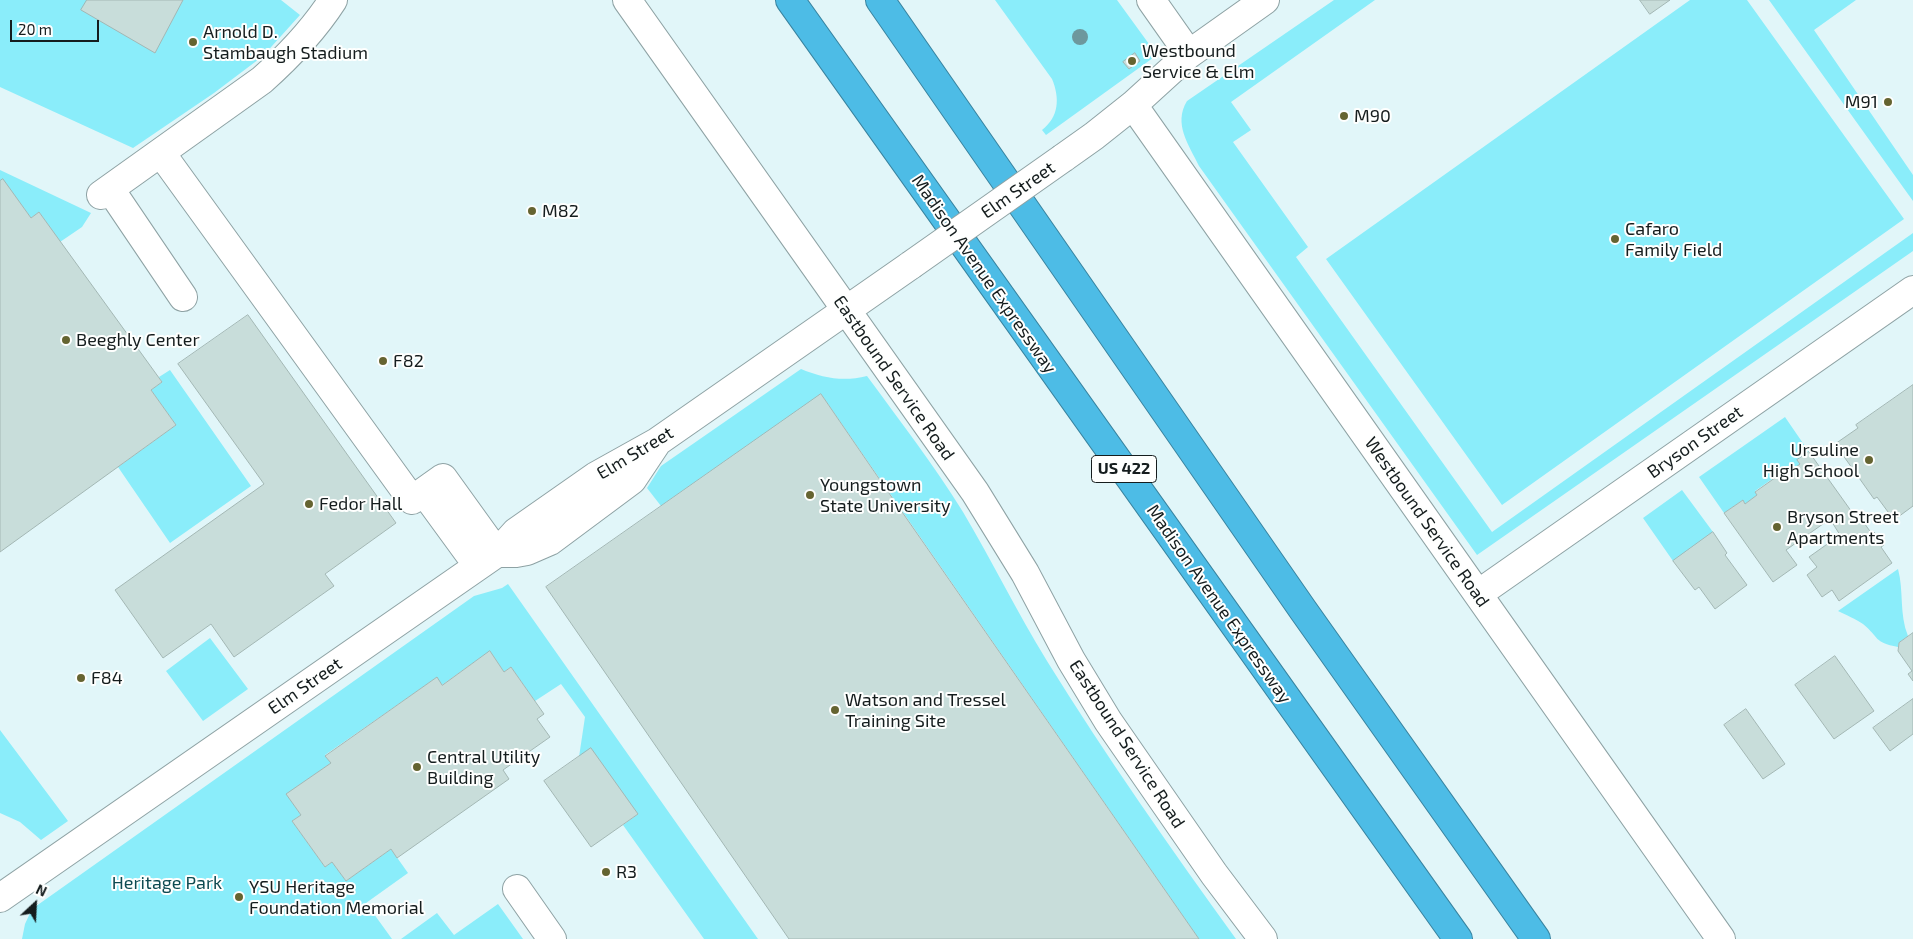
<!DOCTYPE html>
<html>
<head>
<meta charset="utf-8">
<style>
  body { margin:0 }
  #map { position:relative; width:1913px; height:939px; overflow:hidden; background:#e1f6f9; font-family:"Exo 2",sans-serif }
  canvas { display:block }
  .north { position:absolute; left:10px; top:879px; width:50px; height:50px; -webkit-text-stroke:4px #fefffe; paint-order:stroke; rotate:25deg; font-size:14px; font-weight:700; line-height:20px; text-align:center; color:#151d1e }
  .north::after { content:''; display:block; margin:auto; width:18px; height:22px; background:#151d1e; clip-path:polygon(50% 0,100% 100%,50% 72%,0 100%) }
  .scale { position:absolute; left:10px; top:20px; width:89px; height:22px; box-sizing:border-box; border:2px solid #151d1e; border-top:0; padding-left:6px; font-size:15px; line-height:18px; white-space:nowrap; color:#151d1e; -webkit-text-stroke:4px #fefffe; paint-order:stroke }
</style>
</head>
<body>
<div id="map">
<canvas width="1913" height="939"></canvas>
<div class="north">N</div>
<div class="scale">20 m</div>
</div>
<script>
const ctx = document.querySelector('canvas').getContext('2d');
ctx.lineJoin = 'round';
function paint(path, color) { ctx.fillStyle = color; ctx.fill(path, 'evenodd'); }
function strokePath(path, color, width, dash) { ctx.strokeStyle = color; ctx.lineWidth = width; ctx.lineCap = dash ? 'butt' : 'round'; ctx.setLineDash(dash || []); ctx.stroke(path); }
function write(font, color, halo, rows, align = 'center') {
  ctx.font = font + ' "Exo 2",sans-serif'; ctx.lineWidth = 4; ctx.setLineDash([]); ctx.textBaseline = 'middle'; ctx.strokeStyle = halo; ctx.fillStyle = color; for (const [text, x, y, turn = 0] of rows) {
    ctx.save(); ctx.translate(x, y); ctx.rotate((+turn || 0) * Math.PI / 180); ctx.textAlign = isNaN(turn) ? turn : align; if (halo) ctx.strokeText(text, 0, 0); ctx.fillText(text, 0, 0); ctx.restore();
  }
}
paint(new Path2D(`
  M0,0H281L300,15L263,56L214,93L133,148L0,87Z
  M995,0H1117L1157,55L1046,135L1042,130C1059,117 1060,98 1052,79Z
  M1334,0H1375L1231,102L1251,130L1233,142L1308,247L1296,257L1492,532L1913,233V251L1477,555L1199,166C1189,145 1173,124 1187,101Z
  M1690,0H1747L1904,219L1502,505L1326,259Z
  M1769,0H1856L1814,30L1913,175V201Z
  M0,170L91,213L82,227L60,242L39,212L31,218L3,180L0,181Z
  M801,369C823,378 843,382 867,376C900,421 934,465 963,512C992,561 1017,612 1047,661C1106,756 1170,848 1236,939H1199L821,394L661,506L647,488L661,466Z
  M170,370L251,486L170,543L118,467L176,425L151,390L162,382L159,377Z
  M1785,417L1809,452L1798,460L1800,464L1788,473L1785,470L1755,491L1757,495L1745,504L1743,500L1724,513L1699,477Z
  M1682,490L1713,532L1673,561L1643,518Z
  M1898,569C1904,591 1899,614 1908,636L1899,643L1898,647C1873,642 1880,638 1863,624C1856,619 1846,615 1838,611Z
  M508,584L758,939H704L623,825L638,814L579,757L585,717L561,684L535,701L511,667L504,672L490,651L442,685L436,678L325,755L331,763L287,794L301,815L292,821L325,867L332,862L346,881L391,849L408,873L366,903L392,939H22L25,924L32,909L474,596L502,588Z
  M210,638L248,689L203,721L166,671Z
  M0,730L68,821L41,840L20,822L0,813Z
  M498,904L523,939H401L437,913L454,935Z`), '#8aedfa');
const building = new Path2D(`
  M87,0H183L155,53L81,10Z
  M1640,0H1670L1650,14Z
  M1135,53L1140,61L1129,69L1123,62Z
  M3,179L31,218L39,212L162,382L151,390L176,425L0,552V181Z
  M248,315L396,523L325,574L334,586L234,657L211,624L163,658L115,590L264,484L178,364Z
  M1913,385V506L1894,520L1877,497L1874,499L1835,444L1858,428L1856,425Z
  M821,394L891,496L1199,939H789L546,587Z
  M1809,452L1859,522L1862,520L1872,534L1874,532L1884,545L1881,547L1892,563L1839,601L1832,590L1822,597L1807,575L1817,567L1809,557L1840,535L1830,519L1786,550L1797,565L1773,582L1724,513L1743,500L1745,504L1757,495L1755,492L1786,470L1788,473L1800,464L1797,460Z
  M1713,532L1727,553L1725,555L1747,585L1715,609L1699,587L1695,590L1673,561Z
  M1913,633V681L1908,674L1912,671L1898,651L1899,643Z
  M490,651L504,672L511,667L544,714L537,719L550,737L503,770L509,779L397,858L391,849L346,881L332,862L325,867L292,821L301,815L286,794L331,763L325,756L437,677L442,685Z
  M1835,656L1874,711L1834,739L1795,685Z
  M1913,699V734L1890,751L1873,728Z
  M1746,709L1785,764L1763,779L1724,725Z
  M591,748L638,814L591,847L544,781Z`);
paint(building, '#c8ddda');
strokePath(building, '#a3b7b4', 1);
const minor = new Path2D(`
  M627,0L975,492L1025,573L1071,660L1108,721L1214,874L1263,939
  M1151,0L1189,54
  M1133,105L1721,939
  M161,153L412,500L443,478L497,553
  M1063,158L1094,136L1133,105L1189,54L1265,0
  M110,189L183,297
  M101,195L262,80C289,56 313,31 333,0
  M424,492L478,566
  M497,553H516L527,551L550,541L632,480L656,444
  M1478,594L1913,290
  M517,889L552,939
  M0,898L497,553L516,532L596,476L657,442L911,265`);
const highway = new Path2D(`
  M790,0L1458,939
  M880,0L1303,610L1536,939`);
strokePath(minor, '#8ea2a4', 30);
strokePath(highway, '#3984a0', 30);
strokePath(minor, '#fff', 28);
strokePath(highway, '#4dbce6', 28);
const minorBridge = new Path2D(`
  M911,265L1063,158`);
strokePath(minorBridge, '#8ea2a4', 30, []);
strokePath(minorBridge, '#fff', 28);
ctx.fillStyle = '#6d989d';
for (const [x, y] of [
  [1080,37]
]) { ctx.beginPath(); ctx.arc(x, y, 8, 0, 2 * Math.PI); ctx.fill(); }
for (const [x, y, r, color] of [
  [193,42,5,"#656431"],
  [1132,61,5,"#656431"],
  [1888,102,5,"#656431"],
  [1344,116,5,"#656431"],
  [532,211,5,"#656431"],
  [1615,239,5,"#656431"],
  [66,340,5,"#656431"],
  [383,361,5,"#656431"],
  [1869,460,5,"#656431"],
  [810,495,5,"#656431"],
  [309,504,5,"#656431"],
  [1777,527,5,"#656431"],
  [81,678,5,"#656431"],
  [835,710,5,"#656431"],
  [417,767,5,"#656431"],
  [606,872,5,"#656431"],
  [239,897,5,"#656431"]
]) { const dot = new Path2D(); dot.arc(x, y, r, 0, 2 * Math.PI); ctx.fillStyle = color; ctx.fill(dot); strokePath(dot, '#fefffe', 2); }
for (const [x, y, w] of [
  [1124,469,65]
]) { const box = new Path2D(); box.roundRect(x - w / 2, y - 13.5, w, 27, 4); ctx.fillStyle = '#fefffe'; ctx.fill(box); strokePath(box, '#151d1e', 1); }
write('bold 16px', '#151d1e', null, [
  ["US 422",1124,469]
]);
write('18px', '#151d1e', '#fefffe', [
  ["Arnold D.",203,32],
  ["Stambaugh Stadium",203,53],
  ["Westbound",1142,51],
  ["Service & Elm",1142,72],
  ["M91",1878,102,"right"],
  ["M90",1354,116],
  ["M82",542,211],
  ["Cafaro",1625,229],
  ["Family Field",1625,250],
  ["Beeghly Center",76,340],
  ["F82",393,361],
  ["Ursuline",1859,450,"right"],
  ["High School",1859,471,"right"],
  ["Youngstown",820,485],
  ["State University",820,506],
  ["Fedor Hall",319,504],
  ["Bryson Street",1787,517],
  ["Apartments",1787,538],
  ["F84",91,678],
  ["Watson and Tressel",845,700],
  ["Training Site",845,721],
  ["Central Utility",427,757],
  ["Building",427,778],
  ["R3",616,872],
  ["YSU Heritage",249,887],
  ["Foundation Memorial",249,908]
], 'left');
write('18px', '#151d1e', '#fefffe', [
  ["Elm Street",1018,190,-35],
  ["Madison Avenue Expressway",984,274,55],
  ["Eastbound Service Road",894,378,55],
  ["Bryson Street",1695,442,-35],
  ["Elm Street",635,453,-31],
  ["Westbound Service Road",1427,522,55],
  ["Madison Avenue Expressway",1219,604,55],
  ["Elm Street",305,686,-35],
  ["Eastbound Service Road",1127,744,57]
]);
write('18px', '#0e4b52', '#fefffe', [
  ["Heritage Park",167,883]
]);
</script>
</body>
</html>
